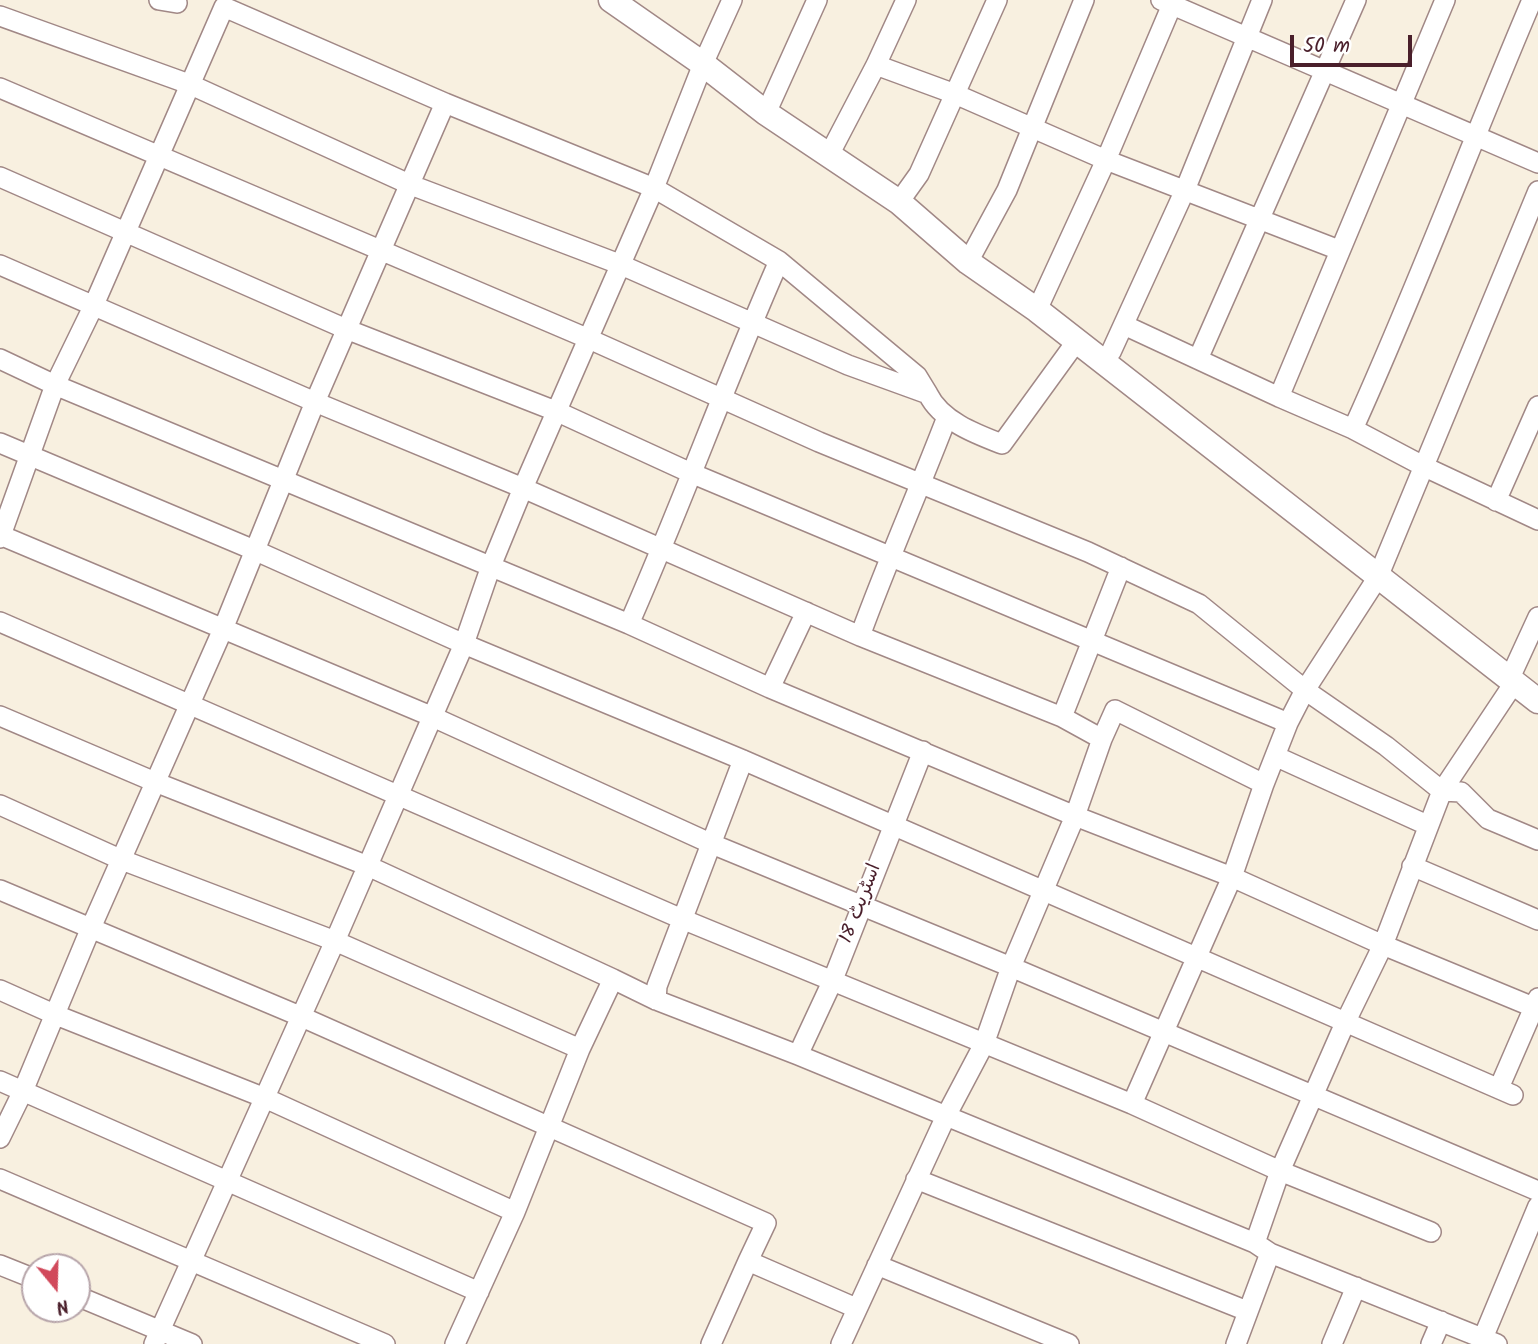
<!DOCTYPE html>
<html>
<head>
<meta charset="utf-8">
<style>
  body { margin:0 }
  #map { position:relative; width:1538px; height:1344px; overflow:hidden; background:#f8f0e0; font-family:Kalam,sans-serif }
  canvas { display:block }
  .north { position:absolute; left:21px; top:1253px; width:70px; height:70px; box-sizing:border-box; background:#fff; border:2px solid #b7a5aa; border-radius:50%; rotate:161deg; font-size:19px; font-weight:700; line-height:28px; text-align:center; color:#4a1f2b }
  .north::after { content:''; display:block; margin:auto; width:24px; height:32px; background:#d1495b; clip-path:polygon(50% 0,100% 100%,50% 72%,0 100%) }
  .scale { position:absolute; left:1290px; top:35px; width:122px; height:32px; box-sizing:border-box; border:4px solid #4a1f2b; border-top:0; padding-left:9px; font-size:21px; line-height:24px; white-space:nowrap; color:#4a1f2b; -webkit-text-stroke:5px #fff; paint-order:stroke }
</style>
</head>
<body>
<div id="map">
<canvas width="1538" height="1344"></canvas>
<div class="north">N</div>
<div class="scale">50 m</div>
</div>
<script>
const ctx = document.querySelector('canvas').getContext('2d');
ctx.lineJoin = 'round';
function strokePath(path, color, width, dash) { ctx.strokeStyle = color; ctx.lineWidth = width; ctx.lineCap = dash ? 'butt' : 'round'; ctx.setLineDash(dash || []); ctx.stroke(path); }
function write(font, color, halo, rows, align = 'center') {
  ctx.font = font + ' Kalam,"Playpen Sans Arabic",sans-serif'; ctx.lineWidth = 5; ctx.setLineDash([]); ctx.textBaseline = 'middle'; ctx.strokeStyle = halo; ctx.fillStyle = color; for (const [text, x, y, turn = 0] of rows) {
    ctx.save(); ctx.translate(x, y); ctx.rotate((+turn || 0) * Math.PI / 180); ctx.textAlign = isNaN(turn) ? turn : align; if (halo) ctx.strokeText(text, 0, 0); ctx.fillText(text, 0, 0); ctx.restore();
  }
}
const minor = new Path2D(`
  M159,0L177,3
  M1161,0L1538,163
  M0,16L189,84L411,185L619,264L848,365L928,394C941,421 976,434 1002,444L1076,342
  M876,65L955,94L1106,160L1339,250
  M0,88L589,339L819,442L1088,552L1199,604L1305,690L1288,723L1264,784L1232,877L1132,1104
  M766,113L817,0
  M829,155L876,65L906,0
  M0,177L346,329L558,412L691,473L1288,723
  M1538,191L1378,577L1305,690L1386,746L1442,791L1461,792L1488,819L1538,840
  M899,202L919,174L997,0
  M968,262L1007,190L1084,0
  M0,265L315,402L523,488L860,636L1062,717L1102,739L1115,710L1264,784
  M1037,310L1106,160L1174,0
  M1124,325L1279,397L1353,429L1425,467L1538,520
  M1111,352L1185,190L1262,0
  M0,359L55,385L629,624L770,688L1075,816L1232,877L1383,945L1538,1009
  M1198,359L1356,0
  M1279,397L1445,0
  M1353,429C1417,288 1471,143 1532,0
  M0,443L254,550L464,644L743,760L1513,1095
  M1496,501L1538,406
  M0,535L433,717L712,844L1011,967L1538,1191
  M0,538L55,385L93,307L224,7L445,103L654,188L779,261L917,376L928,394
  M0,622L682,919L1132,1104L1280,1171L1431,1232
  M629,624C682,504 726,381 779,261
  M860,636C887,562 919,490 947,417
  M1509,680L1538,617
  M770,688L806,612
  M0,716L155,782L368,866L613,979
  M1062,717L1121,567
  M1275,756L1427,825
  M0,805L122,860L335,941L580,1049
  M1412,866L1538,920
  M0,890L302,1017L766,1223L748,1261L856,1308
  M0,990L56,1015L265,1098L515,1212
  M656,1000L657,986L743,760
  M798,1055L832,982L923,751
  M0,1081L479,1292
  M1499,1088L1538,998
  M0,1138L23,1091L90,930L223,629L315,402L445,103
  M0,1179L385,1344
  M916,1179L1247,1311
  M1255,1243L1280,1171L1345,1023L1383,945L1442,791L1514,683
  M0,1265L35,1279
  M877,1265L1069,1344
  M77,1296L192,1344
  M1483,1338L1538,1206
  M154,1344L335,941L464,644L491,566L523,488L654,188L703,64L732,0
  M455,1344L515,1212L580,1049L613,979L656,1000L798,1055L1255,1243L1270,1253L1497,1344
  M711,1344L748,1261
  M841,1344L946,1116L984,1044L1011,967L1075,816L1102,739
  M1236,1344L1270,1253
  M1332,1344L1356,1287
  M1431,1344L1441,1321`);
const tertiary = new Path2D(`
  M611,0L703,64L766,113L899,202L968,262L1037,310L1538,701`);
strokePath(minor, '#a18886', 22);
strokePath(tertiary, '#a18886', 27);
strokePath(minor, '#fff', 19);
strokePath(tertiary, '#fff', 24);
write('19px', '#4a1f2b', '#fff', [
  ["اسٹریٹ 18",862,904,-69]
]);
</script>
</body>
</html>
